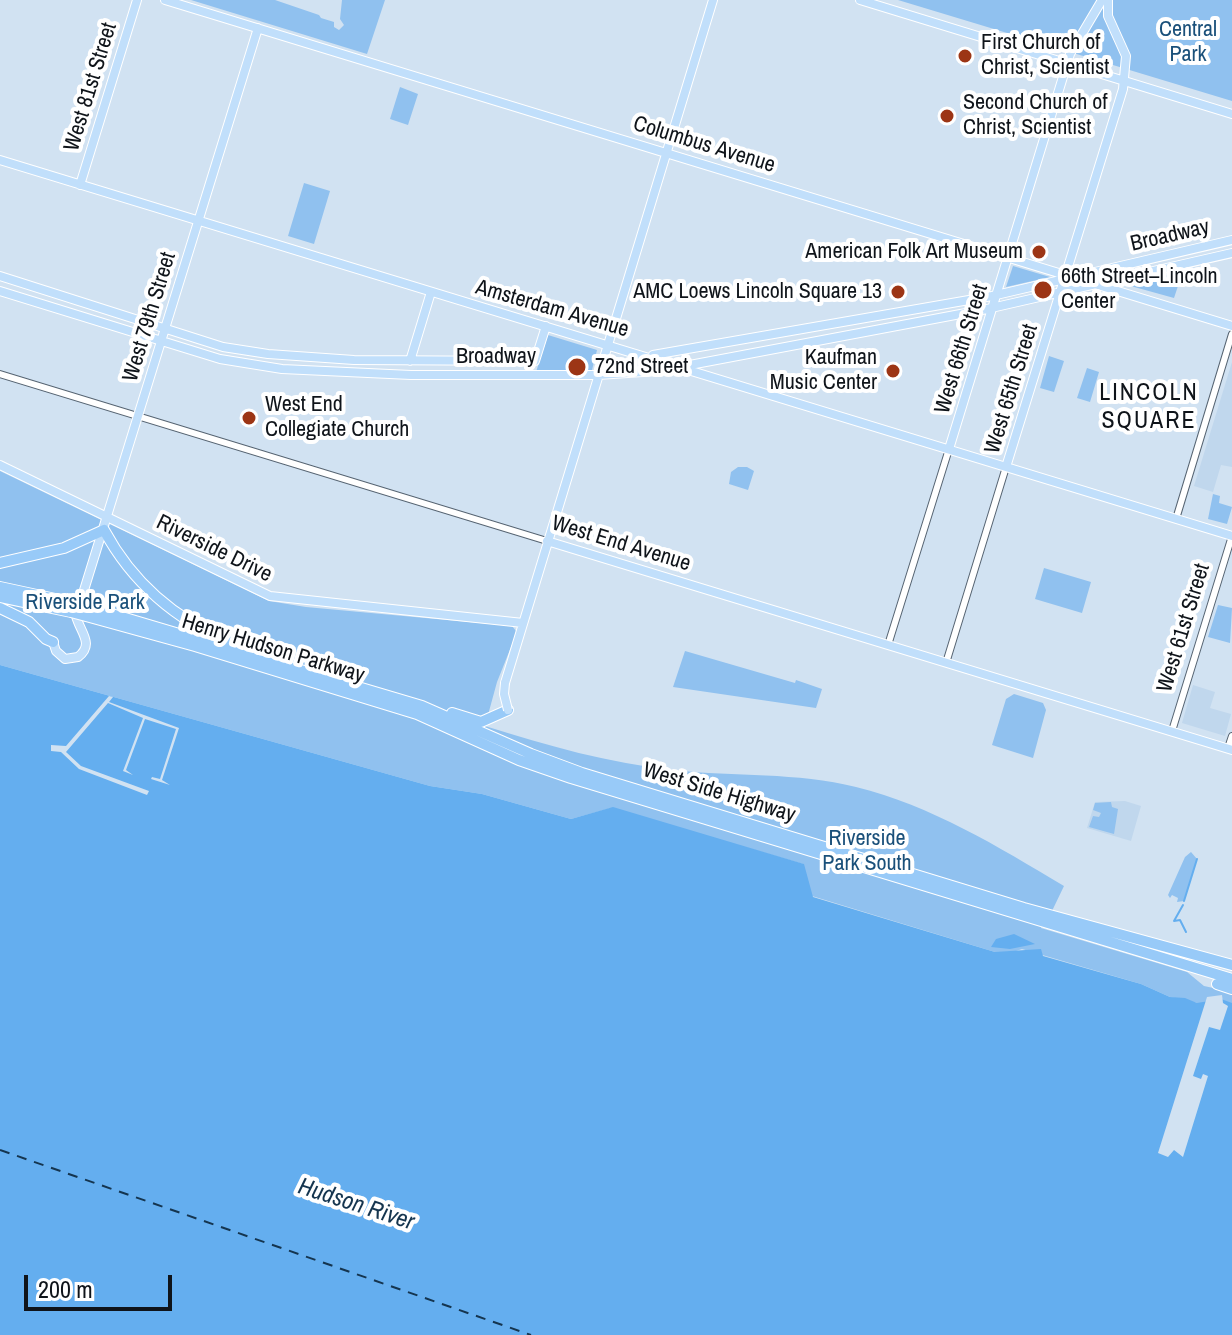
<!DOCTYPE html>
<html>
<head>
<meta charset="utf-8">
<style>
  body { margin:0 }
  #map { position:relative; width:1232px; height:1335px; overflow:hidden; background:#d1e2f2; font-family:"Archivo Narrow",sans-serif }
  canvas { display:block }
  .scale { position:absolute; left:24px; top:1275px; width:148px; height:36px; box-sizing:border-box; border:4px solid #0f141a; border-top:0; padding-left:10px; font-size:24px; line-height:28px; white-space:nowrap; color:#0f141a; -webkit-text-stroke:6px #fff; paint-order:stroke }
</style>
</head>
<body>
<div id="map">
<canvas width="1232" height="1335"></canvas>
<div class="scale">200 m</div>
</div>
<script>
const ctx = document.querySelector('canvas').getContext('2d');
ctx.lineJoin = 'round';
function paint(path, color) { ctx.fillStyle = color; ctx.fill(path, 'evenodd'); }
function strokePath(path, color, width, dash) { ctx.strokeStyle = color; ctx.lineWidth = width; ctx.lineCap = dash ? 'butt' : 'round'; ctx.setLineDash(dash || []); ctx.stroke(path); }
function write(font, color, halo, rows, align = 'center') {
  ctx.font = font + ' "Archivo Narrow",sans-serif'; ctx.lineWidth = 8; ctx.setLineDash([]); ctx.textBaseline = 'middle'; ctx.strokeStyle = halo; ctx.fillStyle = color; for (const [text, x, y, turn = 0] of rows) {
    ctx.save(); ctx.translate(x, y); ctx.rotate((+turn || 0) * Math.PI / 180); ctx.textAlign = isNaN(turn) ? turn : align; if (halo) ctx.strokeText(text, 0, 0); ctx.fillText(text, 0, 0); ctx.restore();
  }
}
paint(new Path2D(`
  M1232,362V467L1221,465L1213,492L1194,486Z
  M1193,685L1215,692L1210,708L1231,714L1225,736L1182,723Z
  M1125,801L1141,806L1131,841L1087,828L1095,802Z`), '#c0d7ed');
paint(new Path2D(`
  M191,0H275L319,15L321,18L334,22V27L339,30L344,25L340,19L342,0H385L367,54Z
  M898,0H1232V101Z
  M400,87L418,94L408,125L390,119Z
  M304,183L330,191L314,244L288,236Z
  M1013,266L1050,277L1006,287Z
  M1183,271L1174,298L1127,285Z
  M548,335L597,350L592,370L536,372Z
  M1049,356L1064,361L1054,392L1040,388Z
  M1087,368L1099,372L1090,402L1077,398Z
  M738,467H747L754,471L748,490L729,484L731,472Z
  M0,471L269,601L306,607L512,626L516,631L515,637L497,682L485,726C548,746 609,763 674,770C735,777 797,772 856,787C932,806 997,846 1064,886L1052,911L1046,910L1041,928L1187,972L1204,986L1232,992V1189L1197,1003L1170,997L1141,984L1022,949L1010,953L995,952L812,896L803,864L611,808L571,819L482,794L430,786L0,665Z
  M1213,494L1220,496L1219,503L1232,507L1227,524L1208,519Z
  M1044,568L1091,582L1082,613L1035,599Z
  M1218,605L1232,608L1230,643L1208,637Z
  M685,651L795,683L796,680L822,689L816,708L673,687Z
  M1014,694L1043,703L1046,710L1033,758L992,745L1006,699Z
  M1111,802L1112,807L1118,809L1114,834L1089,827L1093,816L1099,817L1101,813L1093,810L1095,803Z
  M1191,852L1197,859L1184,901L1177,902L1178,898L1172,895L1170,898L1168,895L1185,857Z`), '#90c1ef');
paint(new Path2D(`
  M0,665L430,786L482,794L571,819L613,807L804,864L813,897L995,952L1041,949L1043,956L1141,984L1170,997L1185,998L1197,1003L1221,999L1232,1003V1335H0Z
  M1014,934L1035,944L1010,949L991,947L996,939Z`), '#64aeef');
paint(new Path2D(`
  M109,696L113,697L109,702L179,728L162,780L170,785L151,779L152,777L160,779L176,729L145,719L126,770L133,775L123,771L143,718L108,703L66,752L81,766L149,791L147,795L79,769L61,752L51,751V745L66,746Z
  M1222,995L1223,1003L1228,1006L1220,1030L1209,1027L1193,1076L1201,1079L1203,1074L1208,1076L1183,1157L1174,1150L1168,1157L1158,1153L1207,997Z`), '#d1e2f2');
strokePath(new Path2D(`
  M1184,901L1197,859
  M1183,905L1174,921L1180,920L1186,932`), '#64aeef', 2);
strokePath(new Path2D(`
  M0,1150L531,1335`), '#15354f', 2, [10, 8]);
const minor = new Path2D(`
  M0,374L547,541
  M1176,519L1232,334
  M888,645L949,449
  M946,663L1006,467
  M1172,731L1232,536
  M1228,748L1232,736`);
const major = new Path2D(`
  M165,0L1232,326
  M860,0L1232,114
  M0,160L1232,536
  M80,185L137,0
  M0,276L223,347L268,354L354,360L535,361L546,326
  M0,291L220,359L282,369L411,375H598L658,371L987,309L1232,253
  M653,355L992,296L1232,240
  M410,361L431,292
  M949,449L1070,54L1102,0
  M0,465L270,596L523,623
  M1006,467L1123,89L1126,56L1108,16V0
  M547,541L1232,750
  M53,642L56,651L65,659L78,657C95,644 80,632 76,616L258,28
  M505,683L713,0`);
const highway = new Path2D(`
  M0,563L64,548L104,530C132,582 176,620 230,642
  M0,587L74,603
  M0,597L71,612
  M88,607L422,706L531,754L582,773L1024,908L1232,965
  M0,608L29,622L46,639L53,642
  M86,616L195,646L417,714L519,760L571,778L1232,979
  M452,713L481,722L508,710
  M1217,984L1232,989`);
strokePath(minor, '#566472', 8);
strokePath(major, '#fff', 10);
strokePath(highway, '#fff', 12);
strokePath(minor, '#fff', 6);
strokePath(major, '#c1dffb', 8);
strokePath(highway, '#98caf8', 10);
const majorBridge = new Path2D(`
  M505,683L504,694L508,710`);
const highwayBridge = new Path2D(`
  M74,603L88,607
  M71,612L86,616`);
strokePath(majorBridge, '#fff', 10, []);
strokePath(highwayBridge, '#fff', 12, []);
strokePath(majorBridge, '#c1dffb', 8);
strokePath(highwayBridge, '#98caf8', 10);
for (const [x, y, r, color] of [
  [965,56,8,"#9c3515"],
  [947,116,8,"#9c3515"],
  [1039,252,8,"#9c3515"],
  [1043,290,10,"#9c3515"],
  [898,292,8,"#9c3515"],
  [577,367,10,"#9c3515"],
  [893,371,8,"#9c3515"],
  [249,418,8,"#9c3515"]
]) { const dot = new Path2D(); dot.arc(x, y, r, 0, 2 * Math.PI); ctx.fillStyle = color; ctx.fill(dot); strokePath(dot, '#fff', 3); }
write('22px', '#1a507a', '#fff', [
  ["Central",1188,30],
  ["Park",1188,55],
  ["Riverside Park",85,603],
  ["Riverside",867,839],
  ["Park South",867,864]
]);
write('22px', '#0f141a', '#fff', [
  ["First Church of",981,43],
  ["Christ, Scientist",981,68],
  ["Second Church of",963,103],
  ["Christ, Scientist",963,128],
  ["American Folk Art Museum",1023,252,"right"],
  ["66th Street–Lincoln",1061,277],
  ["Center",1061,302],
  ["AMC Loews Lincoln Square 13",882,292,"right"],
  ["Kaufman",877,358,"right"],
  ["Music Center",877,383,"right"],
  ["72nd Street",595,367],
  ["West End",265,405],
  ["Collegiate Church",265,430]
], 'left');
write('22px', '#0f141a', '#fff', [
  ["West 81st Street",91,87,-73],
  ["Columbus Avenue",704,145,17],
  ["Broadway",1170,236,-13],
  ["Amsterdam Avenue",552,309,16],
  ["West 79th Street",150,317,-73],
  ["West 66th Street",962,349,-73],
  ["Broadway",496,357],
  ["West 65th Street",1012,389,-73],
  ["West End Avenue",621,544,17],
  ["Riverside Drive",214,549,26],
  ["West 61st Street",1184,628,-73],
  ["Henry Hudson Parkway",273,649,17],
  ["West Side Highway",719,793,17]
]);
ctx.letterSpacing = '2px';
write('24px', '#0f141a', '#fff', [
  ["LINCOLN",1149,394],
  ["SQUARE",1149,422]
]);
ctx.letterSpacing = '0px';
write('italic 24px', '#15354f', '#fff', [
  ["Hudson River",356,1205,18]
]);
</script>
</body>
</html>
